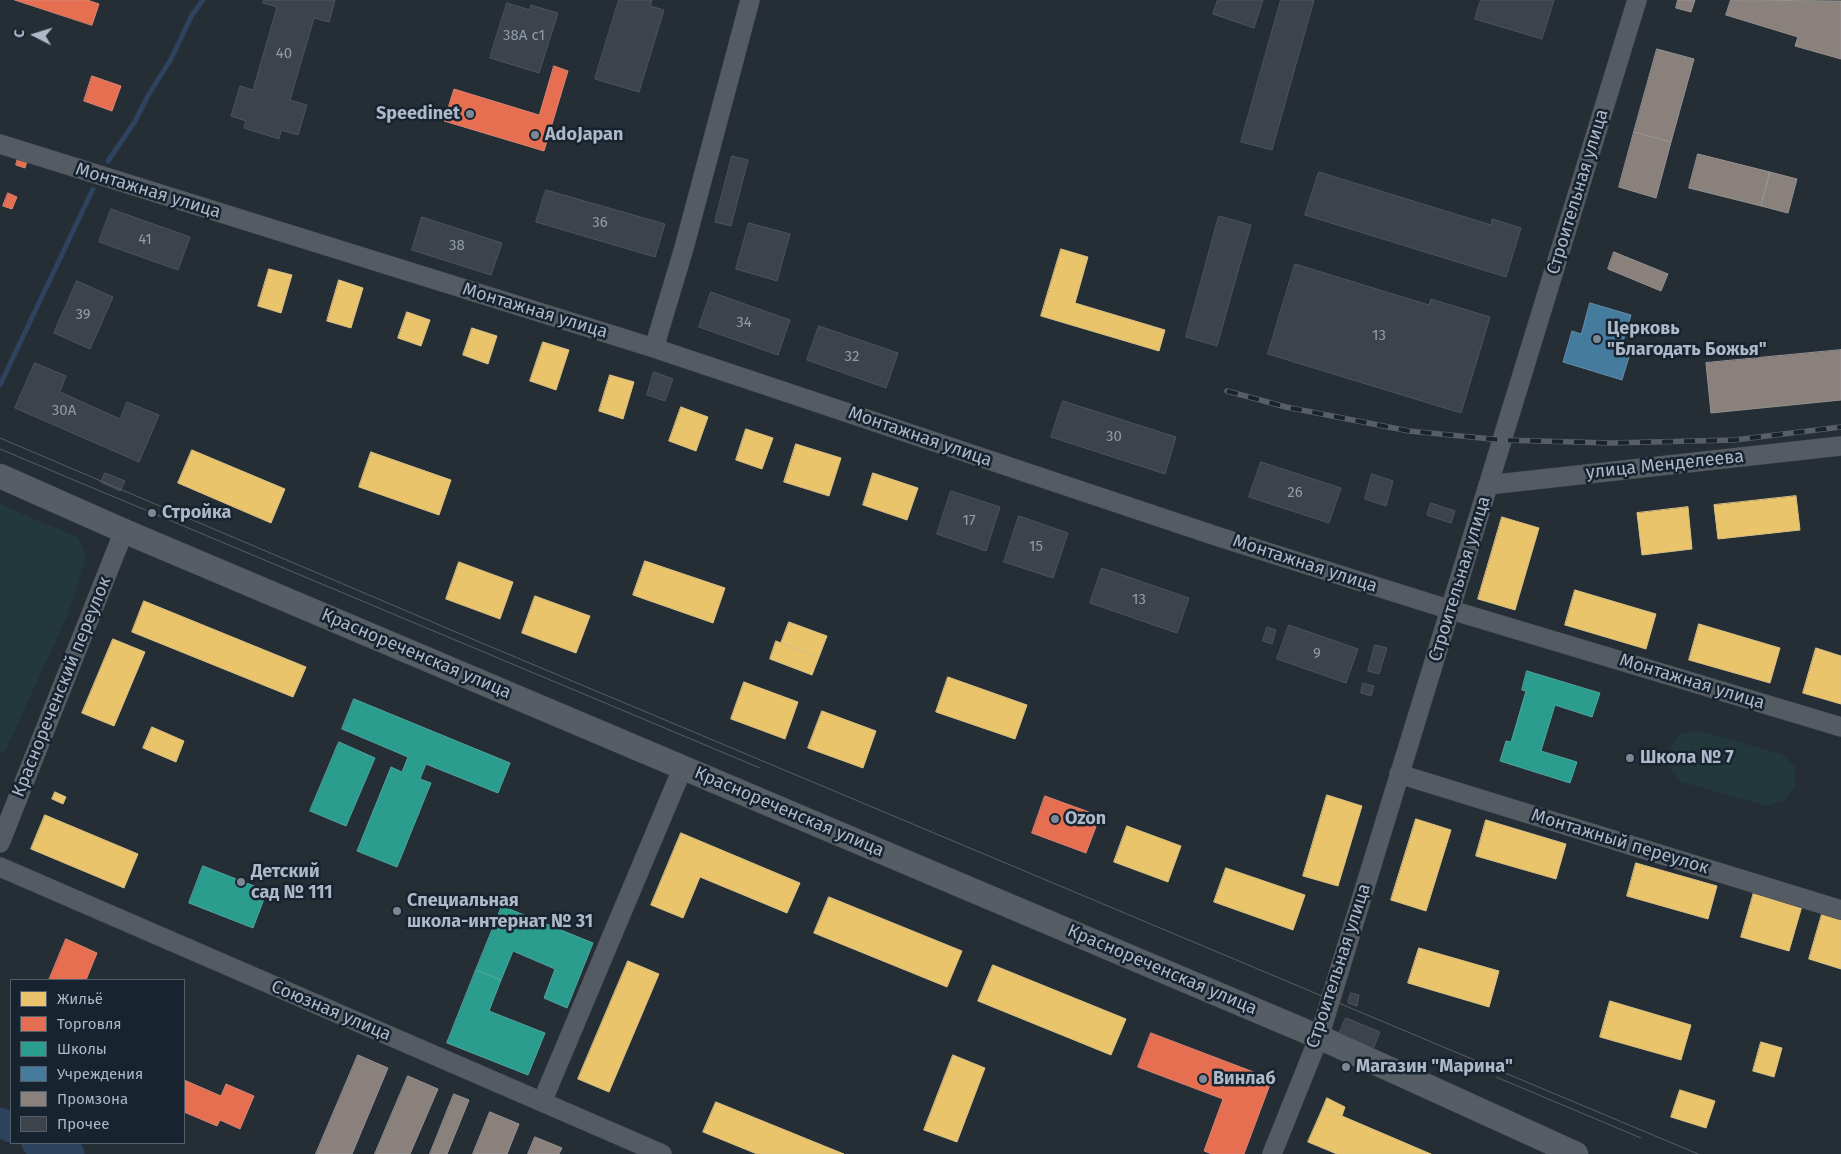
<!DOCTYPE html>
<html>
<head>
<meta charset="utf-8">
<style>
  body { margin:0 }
  #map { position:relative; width:1841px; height:1154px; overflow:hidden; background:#252d35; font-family:"Fira Sans",sans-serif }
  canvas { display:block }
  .legend { position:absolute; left:10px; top:979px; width:175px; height:165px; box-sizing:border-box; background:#182330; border:1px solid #545f6d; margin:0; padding:6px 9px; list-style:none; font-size:15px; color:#adb8c8 }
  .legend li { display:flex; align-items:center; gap:10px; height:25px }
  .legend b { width:25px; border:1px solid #545f6d }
  .north { position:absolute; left:10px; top:10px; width:50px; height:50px; -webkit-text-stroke:4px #182330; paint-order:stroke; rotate:275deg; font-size:14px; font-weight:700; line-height:20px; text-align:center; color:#adb8c8 }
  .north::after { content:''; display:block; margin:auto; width:18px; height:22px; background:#adb8c8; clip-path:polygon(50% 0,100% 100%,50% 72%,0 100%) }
</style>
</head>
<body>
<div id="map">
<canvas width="1841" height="1154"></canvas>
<ul class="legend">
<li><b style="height:14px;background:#e9c46a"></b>Жильё</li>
<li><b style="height:14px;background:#e76f51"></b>Торговля</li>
<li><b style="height:14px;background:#2a9d8f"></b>Школы</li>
<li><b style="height:14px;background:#457b9d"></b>Учреждения</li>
<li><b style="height:14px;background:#8a817c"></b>Промзона</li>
<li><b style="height:14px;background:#3d434b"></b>Прочее</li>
</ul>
<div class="north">С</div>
</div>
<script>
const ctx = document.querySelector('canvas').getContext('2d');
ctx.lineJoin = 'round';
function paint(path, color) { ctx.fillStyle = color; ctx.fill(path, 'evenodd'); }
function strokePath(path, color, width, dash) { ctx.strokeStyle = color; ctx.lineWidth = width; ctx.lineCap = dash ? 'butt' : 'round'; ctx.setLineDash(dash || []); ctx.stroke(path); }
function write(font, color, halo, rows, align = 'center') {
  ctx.font = font + ' "Fira Sans",sans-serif'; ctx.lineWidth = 5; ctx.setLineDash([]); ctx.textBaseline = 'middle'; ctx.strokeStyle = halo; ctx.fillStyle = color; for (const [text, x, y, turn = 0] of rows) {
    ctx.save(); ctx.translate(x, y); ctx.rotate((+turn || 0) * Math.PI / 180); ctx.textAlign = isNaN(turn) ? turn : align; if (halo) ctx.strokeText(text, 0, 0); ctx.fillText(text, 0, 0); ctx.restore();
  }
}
paint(new Path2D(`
  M0,504L77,537L87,555L68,614L4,754L0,752Z
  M1696,730L1782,754L1795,766V786L1785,800L1767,806L1681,782L1669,768V750L1678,735Z`), '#22383b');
const homes = new Path2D(`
  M1061,249L1088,257L1075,303L1165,330L1159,351L1041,316Z
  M269,269L292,275L281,313L258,306Z
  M339,280L363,288L351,328L327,321Z
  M407,312L430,320L421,346L398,338Z
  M472,328L497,336L488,364L463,355Z
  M543,342L569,350L556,390L530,381Z
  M610,375L634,382L623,419L599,411Z
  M681,407L708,417L696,451L669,441Z
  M746,429L773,438L762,469L736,460Z
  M796,444L841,458L829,496L784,482Z
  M192,450L285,489L271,523L178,483Z
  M371,452L451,480L439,515L359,487Z
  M873,473L918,488L907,520L863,505Z
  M1796,496L1800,530L1718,539L1714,505Z
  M1688,507L1692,549L1642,555L1637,513Z
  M1502,517L1539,528L1515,610L1478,599Z
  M645,561L725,588L713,623L633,595Z
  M459,562L513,582L500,619L446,599Z
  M1575,590L1656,614L1646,649L1565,625Z
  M535,596L590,616L576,653L522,633Z
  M144,601L306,667L293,697L132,632Z
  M789,622L827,636L819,657L781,643Z
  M1699,624L1780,648L1770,683L1689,660Z
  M113,639L145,652L114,726L82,713Z
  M776,641L819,657L812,675L770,659Z
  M1816,648L1841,656V704L1803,693Z
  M948,677L1027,705L1015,739L936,712Z
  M744,682L798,702L785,739L731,719Z
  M822,711L876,731L863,768L808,748Z
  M152,727L184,741L176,762L143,748Z
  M55,792L66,797L63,804L52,799Z
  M1327,795L1362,806L1338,886L1303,876Z
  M45,815L138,854L124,888L31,849Z
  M1416,819L1451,830L1426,911L1391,900Z
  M1486,820L1566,844L1556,879L1476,856Z
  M1127,826L1181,846L1168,882L1114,862Z
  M681,833L800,883L787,913L700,877L683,918L651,905Z
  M1636,863L1717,886L1708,919L1627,896Z
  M1226,868L1305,895L1293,930L1214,902Z
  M1754,892L1802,906L1789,951L1741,937Z
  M829,897L962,951L947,987L814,933Z
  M1822,914L1841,920V969L1809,959Z
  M1419,948L1499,971L1489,1007L1408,983Z
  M628,961L659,974L609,1092L578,1079Z
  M993,965L1126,1019L1111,1055L978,1001Z
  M1610,1001L1691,1025L1681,1060L1600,1037Z
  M1761,1042L1782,1048L1774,1077L1753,1071Z
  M953,1055L985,1068L957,1142L924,1130Z
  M1680,1090L1715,1101L1706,1128L1671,1117Z
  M1327,1098L1345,1107L1342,1116L1323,1108Z
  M716,1102L844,1154H757L703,1132Z
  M1323,1108L1342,1116L1431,1154H1337L1308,1142Z`);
paint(homes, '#e9c46a');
strokePath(homes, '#d7c086', 1);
const shops = new Path2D(`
  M15,0H87L99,4L92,25Z
  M554,66L568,71L544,151L444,121L454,89L539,115Z
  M92,76L121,86L112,111L84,101Z
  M18,158L27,161L25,168L16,165Z
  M8,193L17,197L12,209L3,206Z
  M1045,796L1100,816L1086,853L1032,833Z
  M66,939L97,953L86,980H49Z
  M1151,1033L1272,1079L1244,1154H1212L1204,1151L1223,1099L1138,1067Z
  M184,1080L221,1096L226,1084L254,1096L240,1129L220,1120L217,1126L184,1112Z`);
paint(shops, '#e76f51');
strokePath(shops, '#d68575', 1);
const schools = new Path2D(`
  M1527,671L1600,693L1592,717L1555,705L1541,751L1577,762L1570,783L1500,761L1506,741L1511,742L1526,691L1522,690Z
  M354,699L510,763L498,793L426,764L420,779L431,783L397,867L357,851L391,767L402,772L408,757L342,729Z
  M339,742L375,758L346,826L310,811Z
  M203,866L267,891L253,928L189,903Z
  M502,906L593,943L567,1008L544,998L555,969L513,951L501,980L476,970Z
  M476,970L501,980L489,1011L545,1033L528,1075L447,1043Z`);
paint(schools, '#2a9d8f');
strokePath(schools, '#51a5a0', 1);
const public = new Path2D(`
  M1590,303L1631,315L1622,345L1632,347L1622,380L1563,362L1572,331L1581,334Z`);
paint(public, '#457b9d');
strokePath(public, '#648daa', 1);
const industry = new Path2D(`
  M1678,0H1695L1691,12L1676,8Z
  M1731,0L1841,1V59L1795,46L1798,37L1726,15Z
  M1657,49L1694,59L1671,142L1634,132Z
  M1634,132L1671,142L1656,198L1619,187Z
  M1698,154L1770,172L1761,206L1689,188Z
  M1770,172L1797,179L1788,213L1761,206Z
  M1614,252L1668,274L1661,291L1608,269Z
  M1841,350V400L1711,413L1706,363Z
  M358,1055L388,1068L352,1154H316Z
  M408,1076L438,1089L410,1154H375Z
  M454,1094L469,1100L447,1154H430Z
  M490,1112L519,1124L507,1154H473Z
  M535,1137L562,1148L559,1154H528Z`);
paint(industry, '#8a817c');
strokePath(industry, '#949293', 1);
strokePath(new Path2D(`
  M108,161L134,123L149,94L171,59L192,15L203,0
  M0,385L93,189`), '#2e445e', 5);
strokePath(new Path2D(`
  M0,1122L11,1128
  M36,1143L51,1151L70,1154`), '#2e445e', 29);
const building = new Path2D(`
  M264,0H335L329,22L314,18L290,100L307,105L298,135L281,130L279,139L244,128L246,121L231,116L240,86L253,90L277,7L263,3Z
  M619,0H652L650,6L664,10L639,92L595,79Z
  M1218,0H1263L1254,28L1213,14Z
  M1281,0H1314L1272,150L1241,142Z
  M1481,0H1554L1542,39L1475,19Z
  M507,3L530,10L531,5L558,13L539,73L490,58Z
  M732,156L748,160L731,226L715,222Z
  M1319,172L1491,225L1492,219L1521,228L1506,277L1305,215Z
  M546,190L665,224L655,257L536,222Z
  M111,209L190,237L178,270L99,242Z
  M1219,216L1251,225L1217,346L1186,337Z
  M422,217L502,243L491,275L412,250Z
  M749,223L790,234L777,281L736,269Z
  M1295,264L1429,305L1431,299L1490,317L1461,413L1268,354Z
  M77,281L113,297L90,349L54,333Z
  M711,292L790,320L778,355L699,327Z
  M819,326L898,353L886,388L807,360Z
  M35,363L66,376L60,392L120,419L127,402L159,415L139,462L15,408Z
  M654,372L673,379L665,401L647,395Z
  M1063,401L1176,437L1165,474L1051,437Z
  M1261,462L1341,488L1329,523L1249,497Z
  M105,473L125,481L120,491L101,482Z
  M1372,474L1393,481L1386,506L1365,499Z
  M951,491L1000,507L986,551L937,534Z
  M1431,503L1455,511L1451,523L1427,515Z
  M1019,516L1068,533L1053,578L1004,562Z
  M1102,568L1189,598L1177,633L1090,603Z
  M1289,625L1358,649L1346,683L1277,659Z
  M1267,627L1276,630L1272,644L1263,641Z
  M1375,645L1387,648L1379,674L1368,671Z
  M1363,683L1374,686L1371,696L1361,693Z
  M1351,993L1359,995L1357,1006L1348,1003Z
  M1346,1018L1380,1032L1373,1049L1339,1034Z`);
paint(building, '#3d434b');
strokePath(building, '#4c545d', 1);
const minor = new Path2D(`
  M0,144L654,348L1219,537L1451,610L1841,727
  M654,348L684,248L750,0
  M1488,485L1841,446
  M1399,774L1841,910
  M0,843L124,531
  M0,867L662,1154
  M542,1102L683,767
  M1272,1154L1319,1037L1637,0`);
const major = new Path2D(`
  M0,476L124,531L1319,1037L1576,1154`);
strokePath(minor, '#43494f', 20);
strokePath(major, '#424951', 25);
strokePath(minor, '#555b63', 19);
strokePath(major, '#575d65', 24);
strokePath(new Path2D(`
  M0,438L470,638L1698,1154
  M0,449L760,768
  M1496,1077L1641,1138`), '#595e66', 1);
const rail = new Path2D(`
  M1227,391L1286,407L1409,431L1502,440L1610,443L1734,440L1841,427`);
strokePath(rail, '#595e66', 5.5);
strokePath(rail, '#182330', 4, [11]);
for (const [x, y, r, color] of [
  [470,114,5,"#7d8795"],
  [535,135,5,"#7d8795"],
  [1597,339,5,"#7d8795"],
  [152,513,5,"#7d8795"],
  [1630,758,5,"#7d8795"],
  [1055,819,5,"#7d8795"],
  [241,882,5,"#7d8795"],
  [397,911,5,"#7d8795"],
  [1346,1067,5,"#7d8795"],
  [1203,1079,5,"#7d8795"]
]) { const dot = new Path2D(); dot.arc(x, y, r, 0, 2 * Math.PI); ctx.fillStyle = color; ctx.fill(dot); strokePath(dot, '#182330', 2); }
write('15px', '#919ba9', null, [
  ["38А с1",524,36],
  ["40",284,54],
  ["36",600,223],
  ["41",145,240],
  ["38",457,246],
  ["39",83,315],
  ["34",744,323],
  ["13",1379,336],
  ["32",852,357],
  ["30А",64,411],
  ["30",1114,437],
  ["26",1295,493],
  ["17",969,521],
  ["15",1036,547],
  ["13",1139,600],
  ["9",1317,654]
]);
write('bold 18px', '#adb8c8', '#182330', [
  ["Speedinet",460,114,"right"],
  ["AdoJapan",545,135],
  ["Церковь",1607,329],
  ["\"Благодать Божья\"",1607,350],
  ["Стройка",162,513],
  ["Школа № 7",1640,758],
  ["Ozon",1065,819],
  ["Детский",251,872],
  ["сад № 111",251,893],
  ["Специальная",407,901],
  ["школа-интернат № 31",407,922],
  ["Магазин \"Марина\"",1356,1067],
  ["Винлаб",1213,1079]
], 'left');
write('18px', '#adb8c8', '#182330', [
  ["Монтажная улица",148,191,17],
  ["Строительная улица",1578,192,-73],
  ["Монтажная улица",535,311,17],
  ["Монтажная улица",920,437,19],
  ["улица Менделеева",1665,465,-6],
  ["Монтажная улица",1305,564,18],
  ["Строительная улица",1460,579,-73],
  ["Краснореченская улица",416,654,23],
  ["Монтажная улица",1692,682,17],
  ["Краснореченский переулок",62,687,-68],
  ["Краснореченская улица",789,812,23],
  ["Монтажный переулок",1620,842,17],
  ["Строительная улица",1339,966,-72],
  ["Краснореченская улица",1162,970,23],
  ["Союзная улица",331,1011,23]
]);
</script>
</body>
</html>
